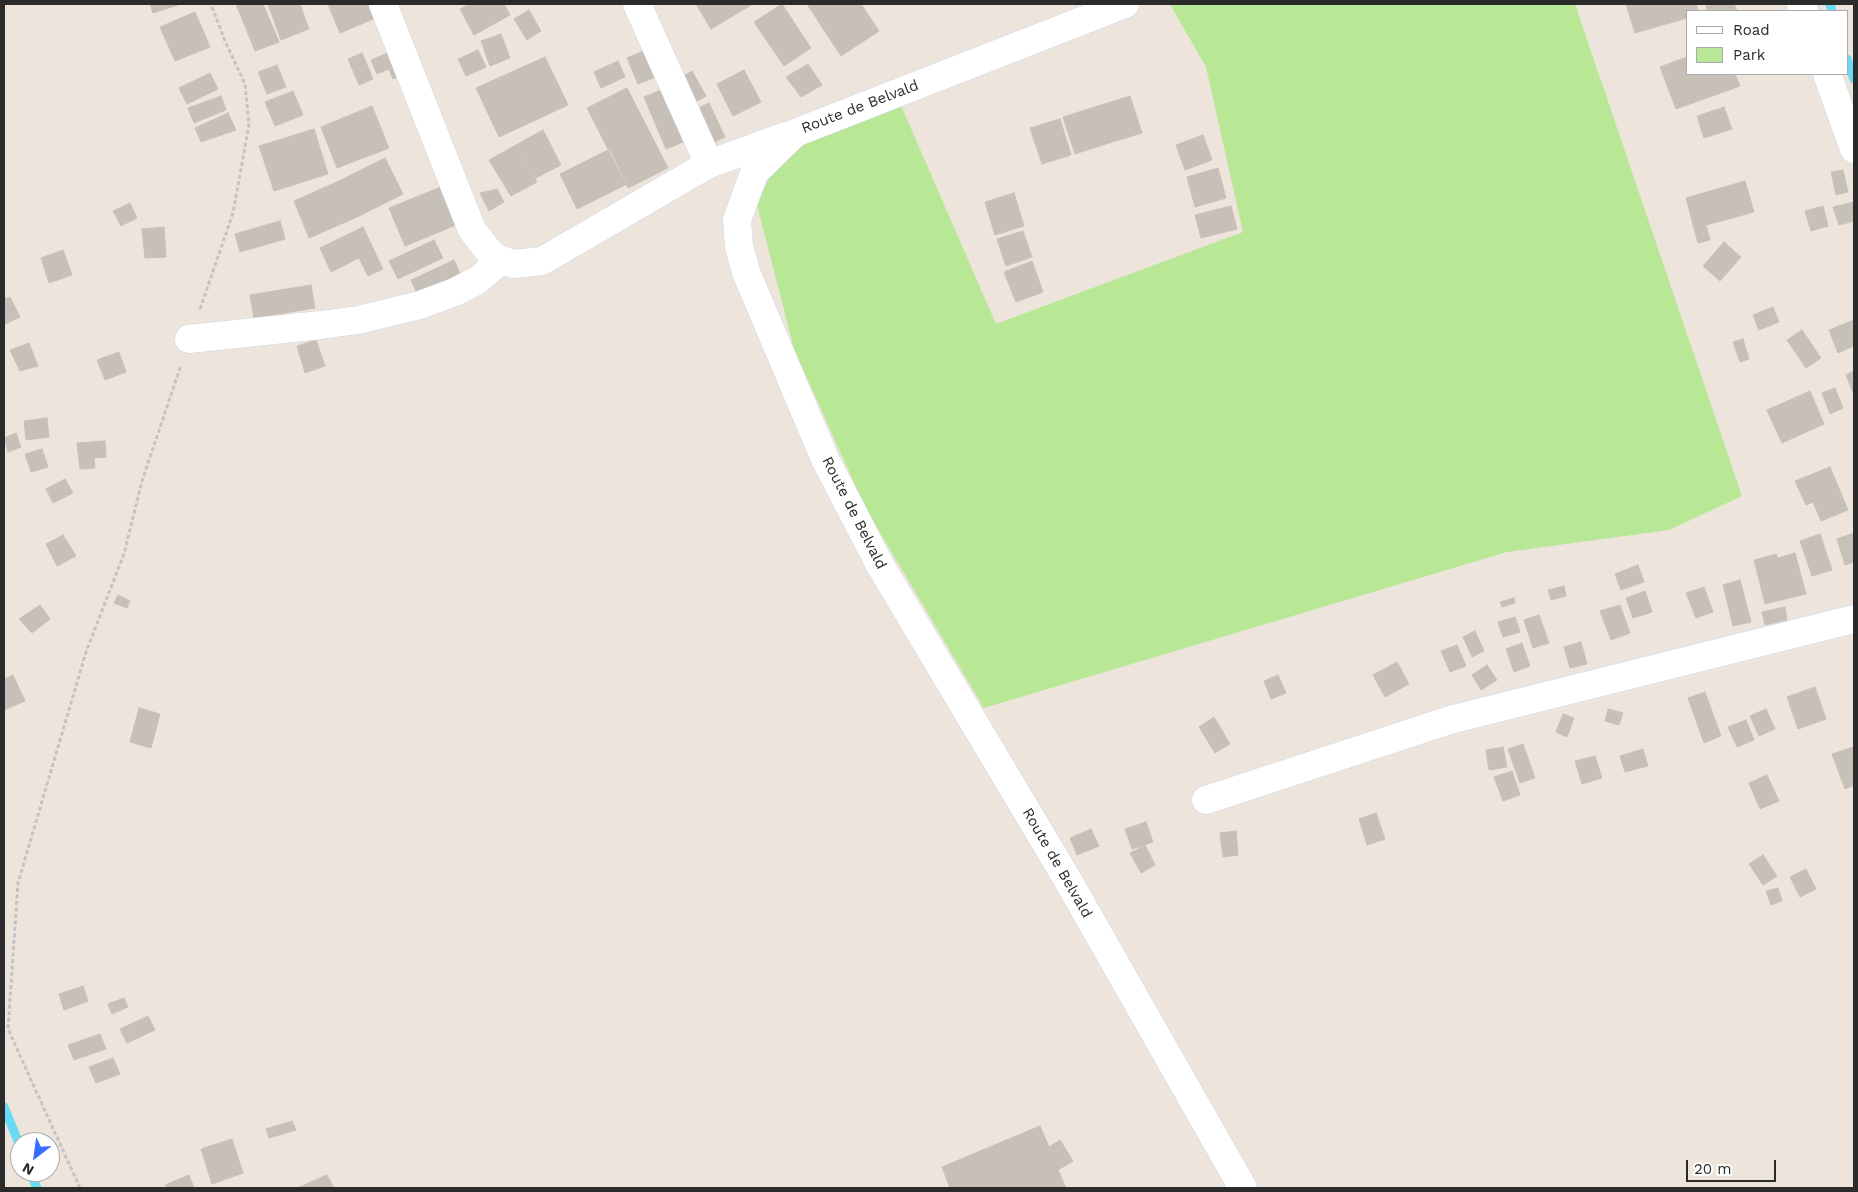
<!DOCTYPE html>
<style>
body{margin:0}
#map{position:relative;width:1858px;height:1192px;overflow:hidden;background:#ede4dc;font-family:"Work Sans",sans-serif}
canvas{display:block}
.frame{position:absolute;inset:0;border:5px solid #2b2b2b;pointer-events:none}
.legend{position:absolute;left:1686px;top:10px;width:162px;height:65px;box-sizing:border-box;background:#fff;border:1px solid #aaa;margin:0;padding:6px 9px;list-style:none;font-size:15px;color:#2b2b2b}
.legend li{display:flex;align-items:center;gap:10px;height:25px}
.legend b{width:25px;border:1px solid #aaa}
.north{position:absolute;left:10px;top:1132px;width:50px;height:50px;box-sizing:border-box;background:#fff;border:1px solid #aaa;border-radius:50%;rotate:210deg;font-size:14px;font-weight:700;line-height:20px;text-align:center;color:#2b2b2b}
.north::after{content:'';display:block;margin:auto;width:18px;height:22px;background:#376dff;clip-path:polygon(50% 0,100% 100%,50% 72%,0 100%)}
.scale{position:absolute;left:1686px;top:1160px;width:90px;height:22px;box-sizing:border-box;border:2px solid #2b2b2b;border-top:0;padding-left:6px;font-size:15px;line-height:18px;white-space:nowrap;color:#2b2b2b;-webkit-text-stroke:4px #fff;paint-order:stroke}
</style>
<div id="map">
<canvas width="1858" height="1192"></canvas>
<div class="frame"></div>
<ul class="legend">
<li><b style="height:6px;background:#fff"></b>Road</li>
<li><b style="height:14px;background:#b8e796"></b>Park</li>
</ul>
<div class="north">N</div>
<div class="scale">20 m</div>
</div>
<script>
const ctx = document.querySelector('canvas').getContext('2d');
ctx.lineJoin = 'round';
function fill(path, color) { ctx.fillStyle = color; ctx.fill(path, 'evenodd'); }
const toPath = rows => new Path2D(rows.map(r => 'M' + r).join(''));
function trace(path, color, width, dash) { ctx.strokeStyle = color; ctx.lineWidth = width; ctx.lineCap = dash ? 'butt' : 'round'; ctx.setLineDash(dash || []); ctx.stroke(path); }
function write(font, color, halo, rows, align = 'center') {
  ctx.font = font + ' "Work Sans",sans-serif'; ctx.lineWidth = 4; ctx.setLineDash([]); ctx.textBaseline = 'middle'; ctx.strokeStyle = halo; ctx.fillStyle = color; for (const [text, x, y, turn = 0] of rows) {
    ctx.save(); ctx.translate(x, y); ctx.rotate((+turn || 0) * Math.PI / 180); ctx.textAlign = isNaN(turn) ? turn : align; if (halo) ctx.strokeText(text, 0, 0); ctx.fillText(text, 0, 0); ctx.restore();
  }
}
const green = toPath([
 [1170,4,1575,4,1742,496,1669,530,1507,552,984,708,866,509,794,349,757,205,788,134,896,94,996,324,1243,232,1206,67]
]);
const stream = toPath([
 [1830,4,1832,11],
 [1847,59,1854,79],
 [4,1107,20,1146],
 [30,1172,37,1188]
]);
const building = toPath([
 [150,4,178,4,178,5,153,13,150,4],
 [236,4,263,4,279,42,255,51,236,4],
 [268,4,300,4,309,29,281,40,268,4],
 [328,4,372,4,378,17,340,33,328,4],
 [470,4,504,4,510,15,474,35,460,9,470,4],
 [696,4,753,4,711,29,696,4],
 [782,4,811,48,784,66,754,22,782,4],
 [807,4,861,4,879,31,841,56,807,4],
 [1626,4,1696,4,1698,11,1687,11,1687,18,1635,33,1626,4],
 [1715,4,1734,4,1737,11,1707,11,1706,6,1715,4],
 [529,10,541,31,527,40,514,19,529,10],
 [195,12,210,47,175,61,160,27,195,12],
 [501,34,510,58,490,66,481,41,501,34],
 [653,47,664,74,638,84,627,58,653,47],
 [397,49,406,73,393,79,389,69,377,74,371,60,397,49],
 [478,50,486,67,466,76,458,59,478,50],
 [362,53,373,79,359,85,348,59,362,53],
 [545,57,568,105,499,137,476,88,545,57],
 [1687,57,1687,74,1735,74,1740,86,1676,109,1660,67,1687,57],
 [618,61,625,77,601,88,594,72,618,61],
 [808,64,822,85,801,97,786,77,808,64],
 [277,65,286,87,267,94,258,72,277,65],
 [744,70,761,102,733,116,717,84,744,70],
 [692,71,706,96,688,106,675,81,692,71],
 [210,73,218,89,187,104,179,88,210,73],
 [671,86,693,138,666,149,644,97,671,86],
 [627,88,668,168,628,188,587,108,627,88],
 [293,91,303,115,275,126,265,102,293,91],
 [221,96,226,110,194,123,188,108,221,96],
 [1130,96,1142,133,1109,143,1098,106,1130,96],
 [709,103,725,137,709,145,693,111,709,103],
 [372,106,389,148,337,168,321,127,372,106],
 [1098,106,1109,143,1075,154,1063,117,1098,106],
 [1724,107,1732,129,1704,138,1697,116,1724,107],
 [228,113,236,130,201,142,195,128,228,113],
 [1060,119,1071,155,1042,164,1030,128,1060,119],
 [314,129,328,174,274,191,259,146,314,129],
 [543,130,561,165,534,179,516,145,543,130],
 [1203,135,1212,160,1185,170,1176,145,1203,135],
 [516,145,537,182,511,196,489,160,516,145],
 [610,149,627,184,577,209,560,174,610,149],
 [385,158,403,194,357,217,339,181,385,158],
 [1218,168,1226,198,1195,207,1187,177,1218,168],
 [1843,170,1848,192,1836,195,1831,172,1843,170],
 [339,181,357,217,309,238,294,201,339,181],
 [1745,181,1754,212,1706,225,1710,240,1698,243,1686,198,1745,181],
 [446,185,461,223,405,246,389,208,446,185],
 [497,189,504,202,489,211,480,193,497,189],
 [1014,193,1024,226,995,235,985,202,1014,193],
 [1854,202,1854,221,1839,225,1833,207,1854,202],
 [130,203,137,218,121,226,113,211,130,203],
 [1231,206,1237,229,1201,238,1195,215,1231,206],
 [1823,206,1828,226,1811,231,1805,211,1823,206],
 [280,221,285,239,240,252,235,234,280,221],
 [164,227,166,257,145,258,142,229,164,227],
 [363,227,383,269,368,276,359,258,331,272,320,248,363,227],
 [1023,231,1032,257,1006,266,997,239,1023,231],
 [434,240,443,258,398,279,389,261,434,240],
 [1724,242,1741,257,1720,281,1703,266,1724,242],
 [63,250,72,275,49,283,41,258,63,250],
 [454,260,463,280,420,300,411,280,454,260],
 [1032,261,1043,292,1016,302,1004,272,1032,261],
 [311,285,315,308,254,318,250,295,311,285],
 [10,297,20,317,5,324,4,299,10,297],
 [1773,307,1779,322,1759,330,1753,315,1773,307],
 [1854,320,1854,346,1838,353,1829,330,1854,320],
 [1802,330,1821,358,1806,368,1787,340,1802,330],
 [1743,339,1749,359,1740,362,1733,342,1743,339],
 [316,340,325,366,305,373,297,346,316,340],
 [29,343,38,366,20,371,10,350,29,343],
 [119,352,126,372,105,380,97,360,119,352],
 [1854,371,1854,395,1846,375,1854,371],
 [1835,388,1843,408,1830,414,1822,393,1835,388],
 [1810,391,1824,424,1782,443,1767,410,1810,391],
 [47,418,49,437,26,440,24,421,47,418],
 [16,433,21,447,8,452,4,438,16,433],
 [105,441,106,457,94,458,95,468,80,469,77,443,105,441],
 [42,449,48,467,31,472,25,454,42,449],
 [1830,467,1848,510,1821,521,1813,502,1806,505,1795,481,1830,467],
 [65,479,73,493,53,503,46,489,65,479],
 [1854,533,1854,562,1845,565,1837,539,1854,533],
 [1820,534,1832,570,1812,576,1800,541,1820,534],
 [63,535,76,556,57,566,46,544,63,535],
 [1795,553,1806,594,1765,604,1754,560,1776,554,1778,558,1795,553],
 [1638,565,1644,582,1621,590,1615,574,1638,565],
 [1740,580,1751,622,1733,626,1723,585,1740,580],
 [1564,586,1566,596,1551,600,1548,590,1564,586],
 [1704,587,1713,612,1696,618,1686,593,1704,587],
 [1645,591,1652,612,1633,618,1626,598,1645,591],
 [118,595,130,601,127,608,114,603,118,595],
 [1514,598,1515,603,1502,607,1500,602,1514,598],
 [40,605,50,619,32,633,19,619,40,605],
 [1620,605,1630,633,1611,640,1600,611,1620,605],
 [1785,607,1787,620,1765,625,1762,612,1785,607],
 [1539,615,1549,643,1533,648,1524,620,1539,615],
 [1515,617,1520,632,1503,637,1498,622,1515,617],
 [1475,631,1484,651,1472,657,1463,637,1475,631],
 [1581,642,1587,664,1570,668,1564,647,1581,642],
 [1522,643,1530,666,1514,672,1506,649,1522,643],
 [1457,645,1466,666,1450,672,1441,651,1457,645],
 [1397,662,1409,684,1385,697,1373,675,1397,662],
 [1487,665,1497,680,1481,690,1472,675,1487,665],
 [13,675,25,701,4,710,4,679,13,675],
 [1278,675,1286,693,1271,699,1264,681,1278,675],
 [1815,687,1826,719,1798,729,1787,697,1815,687],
 [1705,692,1721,736,1704,743,1688,698,1705,692],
 [139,708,160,714,151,748,130,742,139,708],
 [1608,709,1623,713,1619,725,1605,721,1608,709],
 [1766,709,1775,729,1759,736,1750,716,1766,709],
 [1563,714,1574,718,1567,737,1556,732,1563,714],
 [1214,717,1230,744,1215,753,1199,727,1214,717],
 [1746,720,1754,740,1737,747,1728,727,1746,720],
 [1523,744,1535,778,1520,783,1508,749,1523,744],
 [1503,747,1507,767,1489,770,1486,750,1503,747],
 [1853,747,1854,785,1845,789,1832,754,1853,747],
 [1643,749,1648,766,1625,772,1620,756,1643,749],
 [1595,756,1602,778,1582,784,1575,761,1595,756],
 [1512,771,1520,795,1503,801,1494,777,1512,771],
 [1767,775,1779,801,1760,809,1749,783,1767,775],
 [1376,813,1385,839,1367,845,1359,819,1376,813],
 [1146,822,1153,842,1132,849,1125,829,1146,822],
 [1091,829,1099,846,1077,855,1070,838,1091,829],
 [1236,831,1238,855,1223,857,1220,833,1236,831],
 [1145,845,1155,865,1141,873,1130,853,1145,845],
 [1763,855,1777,876,1763,885,1749,864,1763,855],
 [1806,869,1816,889,1800,897,1790,877,1806,869],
 [1778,888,1782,901,1771,905,1766,891,1778,888],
 [83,986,88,1001,64,1010,59,994,83,986],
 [124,998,128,1007,112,1014,108,1004,124,998],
 [148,1016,155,1030,127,1043,120,1029,148,1016],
 [100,1034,106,1049,74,1060,68,1045,100,1034],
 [113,1058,120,1074,96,1083,89,1067,113,1058],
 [292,1121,296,1130,269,1138,266,1129,292,1121],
 [1040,1126,1049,1147,1060,1140,1073,1161,1058,1170,1066,1188,950,1188,942,1167,1040,1126],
 [232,1139,243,1173,212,1184,201,1149,232,1139],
 [189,1175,194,1188,167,1188,165,1185,189,1175],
 [327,1175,334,1188,297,1188,327,1175]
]);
const path = toPath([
 [200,309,233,213,249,125,245,84,225,41,211,4],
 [80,1188,8,1029,18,883,86,652,124,554,142,481,181,365]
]);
const minor = toPath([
 [383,4,472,230,491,254,501,260,514,264,542,261,709,164,786,136],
 [637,4,709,164],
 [1125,4,795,133,754,173,737,220,739,246,746,272,825,459,880,565,1066,877,1243,1188],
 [1801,4,1804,11],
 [1827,74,1854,149],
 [189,339,321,325,358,320,420,305,455,292,478,280,501,260],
 [1206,800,1450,720,1854,619]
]);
const streetNames = [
 ["Route de Belvald",860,107,-21],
 ["Route de Belvald",854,513,63],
 ["Route de Belvald",1057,863,60]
];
fill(green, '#b8e796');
trace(stream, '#69dbf5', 9);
fill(building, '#c6c0b8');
trace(building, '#c9c0b5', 1);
trace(minor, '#d1d6e4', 29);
trace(path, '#c4c4c4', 3, [4, 2.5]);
trace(minor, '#fff', 28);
write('15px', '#2b2b2b', '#fff', streetNames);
</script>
